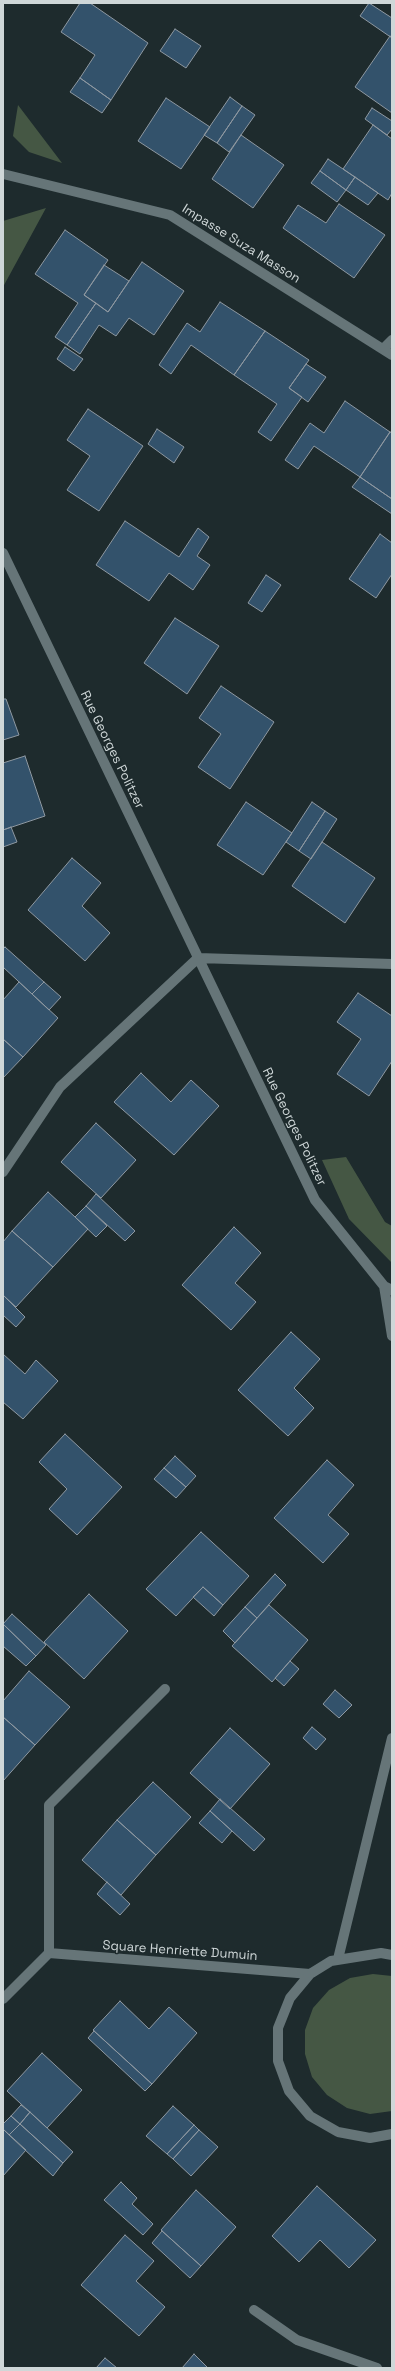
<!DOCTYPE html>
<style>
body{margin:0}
#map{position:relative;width:395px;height:2371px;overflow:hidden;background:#1e2b2d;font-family:"Space Grotesk",sans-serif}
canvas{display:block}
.frame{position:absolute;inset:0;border:4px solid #cfd7d8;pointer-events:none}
</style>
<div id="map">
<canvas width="395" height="2371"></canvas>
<div class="frame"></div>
</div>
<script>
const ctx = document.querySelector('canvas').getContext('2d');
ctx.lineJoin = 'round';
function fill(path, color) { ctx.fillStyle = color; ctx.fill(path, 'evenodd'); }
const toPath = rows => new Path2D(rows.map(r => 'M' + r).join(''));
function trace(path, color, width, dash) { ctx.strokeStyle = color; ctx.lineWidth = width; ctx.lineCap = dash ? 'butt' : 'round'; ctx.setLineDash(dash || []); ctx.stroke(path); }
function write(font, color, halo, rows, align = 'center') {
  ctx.font = font + ' "Space Grotesk",sans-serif'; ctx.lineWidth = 3; ctx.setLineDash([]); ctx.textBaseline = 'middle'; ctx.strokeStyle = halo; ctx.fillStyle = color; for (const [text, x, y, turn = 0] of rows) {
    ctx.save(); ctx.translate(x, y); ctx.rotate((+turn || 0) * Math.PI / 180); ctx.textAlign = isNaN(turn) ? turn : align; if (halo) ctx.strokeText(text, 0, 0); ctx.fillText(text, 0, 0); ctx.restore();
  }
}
const green = toPath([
 [18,105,62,163,29,152,13,136],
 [46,208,3,287,3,221],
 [346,1157,385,1222,392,1226,392,1263,349,1219,322,1160],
 [373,1974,392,1976,392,2111,370,2114,347,2108,327,2095,312,2077,305,2054,305,2030,313,2008,329,1990,350,1978]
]);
const building = toPath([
 [80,3,90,3,148,43,111,100,80,78,95,55,61,32,80,3],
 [369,3,392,18,392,38,360,16,369,3],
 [175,29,201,46,186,68,160,51,175,29],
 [390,36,392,38,392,113,355,87,390,36],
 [80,78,111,100,102,113,70,92,80,78],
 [230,97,242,106,217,143,204,135,230,97],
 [166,98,210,127,181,169,138,141,166,98],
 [242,106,255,115,229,152,217,143,242,106],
 [372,108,392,121,392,129,387,135,365,119,372,108],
 [373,125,392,139,392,193,388,200,343,169,373,125],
 [241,135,284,165,253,208,212,179,241,135],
 [328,159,355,177,346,190,320,171,328,159],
 [320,171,346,190,337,202,311,183,320,171],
 [355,177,378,193,368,205,346,190,355,177],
 [339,204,385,235,354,278,283,228,298,205,326,223,339,204],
 [65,230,108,260,84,295,96,303,67,345,55,337,78,303,35,274,65,230],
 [142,262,184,291,154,335,129,318,116,336,99,325,80,354,67,345,96,303,108,312,142,262],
 [104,265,129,281,108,312,84,295,104,265],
 [220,302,265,331,234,375,191,345,171,374,159,365,187,323,200,332,220,302],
 [265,331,309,360,289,388,302,397,271,441,258,432,277,404,234,375,265,331],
 [65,347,83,359,74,371,57,359,65,347],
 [306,364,326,377,308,402,289,388,306,364],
 [345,401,390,432,360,477,314,446,298,469,285,460,310,423,324,433,345,401],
 [88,409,143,446,99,511,67,490,90,456,67,440,88,409],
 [157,429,184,447,174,463,148,444,157,429],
 [390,432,392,433,392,499,360,477,390,432],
 [360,477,392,499,392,514,352,487,360,477],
 [125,521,179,557,198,528,209,537,197,556,210,565,193,590,169,573,149,601,96,565,125,521],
 [380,534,392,543,392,574,376,598,349,579,380,534],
 [266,575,281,585,262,612,248,603,266,575],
 [175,618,219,646,187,694,144,663,175,618],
 [221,686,274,722,230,789,198,767,221,734,199,718,221,686],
 [3,699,6,699,19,735,3,740,3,699],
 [25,756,45,816,3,830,3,763,25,756],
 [246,802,292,833,263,875,217,845,246,802],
 [312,802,325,811,299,851,286,842,312,802],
 [325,811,337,819,311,859,299,851,325,811],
 [11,827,17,842,3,847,3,830,11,827],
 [322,842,375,878,345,923,292,886,322,842],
 [72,858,101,883,82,906,110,933,85,961,28,910,72,858],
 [5,947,44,982,32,994,3,967,3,949,5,947],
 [19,982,58,1018,23,1057,3,1039,3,1000,19,982],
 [44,982,61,997,49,1010,32,994,44,982],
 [358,993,392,1016,392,1061,369,1096,337,1074,361,1039,337,1022,358,993],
 [3,1039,23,1057,3,1078,3,1039],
 [141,1073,171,1102,191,1080,219,1106,174,1155,114,1102,141,1073],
 [96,1123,136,1160,101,1198,61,1162,96,1123],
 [48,1192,88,1229,53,1267,12,1231,48,1192],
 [96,1194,135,1231,125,1241,86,1206,96,1194],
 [86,1206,107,1226,96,1237,75,1217,86,1206],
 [234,1227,261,1253,235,1283,256,1302,231,1330,182,1285,234,1227],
 [12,1231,53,1267,16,1307,3,1295,3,1242,12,1231],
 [3,1295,25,1317,16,1327,3,1315,3,1295],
 [291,1332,320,1359,294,1388,314,1408,288,1436,238,1390,291,1332],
 [3,1354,25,1374,36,1360,58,1381,23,1419,3,1402,3,1354],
 [65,1434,122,1487,77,1535,49,1509,67,1489,39,1462,65,1434],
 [175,1456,196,1476,186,1487,164,1468,175,1456],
 [327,1460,354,1485,328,1515,349,1534,323,1563,274,1518,327,1460],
 [164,1468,186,1487,176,1498,154,1479,164,1468],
 [201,1532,249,1576,223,1605,203,1587,176,1616,146,1589,201,1532],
 [275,1574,286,1585,257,1618,245,1607,275,1574],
 [203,1587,223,1605,214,1616,193,1597,203,1587],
 [89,1594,128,1631,84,1679,44,1642,89,1594],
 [269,1605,308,1640,272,1682,232,1646,269,1605],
 [245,1607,257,1618,235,1643,223,1631,245,1607],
 [12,1614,46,1645,36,1656,3,1624,12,1614],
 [3,1624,36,1656,26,1666,3,1646,3,1624],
 [290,1661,299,1669,284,1686,275,1678,290,1661],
 [29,1671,70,1707,35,1745,3,1717,3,1701,29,1671],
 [335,1690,352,1705,339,1718,323,1704,335,1690],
 [3,1717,35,1745,3,1781,3,1717],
 [312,1727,326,1739,316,1750,303,1738,312,1727],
 [230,1728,270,1764,230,1809,190,1773,230,1728],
 [153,1782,191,1817,156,1855,117,1820,153,1782],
 [220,1799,265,1839,254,1851,210,1811,220,1799],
 [210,1811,232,1831,222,1843,199,1823,210,1811],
 [117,1820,156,1855,121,1895,82,1860,117,1820],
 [107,1882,130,1904,120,1915,97,1894,107,1882],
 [120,2001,149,2029,169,2007,197,2033,152,2084,93,2030,120,2001],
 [94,2031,152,2084,145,2091,88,2038,94,2031],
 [42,2053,82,2090,47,2128,7,2091,42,2053],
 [21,2105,30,2112,20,2124,11,2116,21,2105],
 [173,2106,194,2125,167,2154,146,2136,173,2106],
 [30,2112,73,2152,63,2163,20,2124,30,2112],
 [11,2116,20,2124,9,2135,3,2129,3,2124,11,2116],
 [20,2124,63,2163,53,2176,9,2135,20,2124],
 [194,2125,199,2130,173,2159,167,2154,194,2125],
 [3,2129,26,2150,3,2176,3,2129],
 [199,2130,218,2147,191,2176,173,2159,199,2130],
 [121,2182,137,2198,132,2204,153,2224,143,2235,104,2200,121,2182],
 [317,2186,376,2240,349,2268,320,2240,299,2262,272,2236,317,2186],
 [196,2190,236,2227,201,2266,161,2230,196,2190],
 [162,2231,201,2266,190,2278,152,2243,162,2231],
 [125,2235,154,2261,136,2281,165,2307,139,2336,81,2285,125,2235],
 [194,2354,208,2368,182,2368,194,2354],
 [105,2358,117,2368,96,2368,105,2358]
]);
const minor = toPath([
 [3,174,170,215,392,355],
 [384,348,392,340],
 [3,553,315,1200,384,1286,392,1290],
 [3,1172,60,1087,198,958,392,964],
 [384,1286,392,1336],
 [49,1953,49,1805,165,1689],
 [392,1955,381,1953,331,1961,310,1974,290,1998,278,2028,278,2061,289,2091,310,2116,338,2132,370,2138,392,2134],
 [338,1959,392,1738],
 [3,1999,49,1953,310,1974],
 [254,2310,297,2340,377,2368]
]);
const streetNames = [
 ["Impasse Suza Masson",241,244,32],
 ["Rue Georges Politzer",112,750,64],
 ["Rue Georges Politzer",294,1127,64],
 ["Square Henriette Dumuin",180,1951,4]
];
fill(green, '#455744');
fill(building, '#33526b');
trace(building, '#8e98a1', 1);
trace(minor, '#667578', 10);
write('13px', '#cfd7d8', '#1e2b2d', streetNames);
</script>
